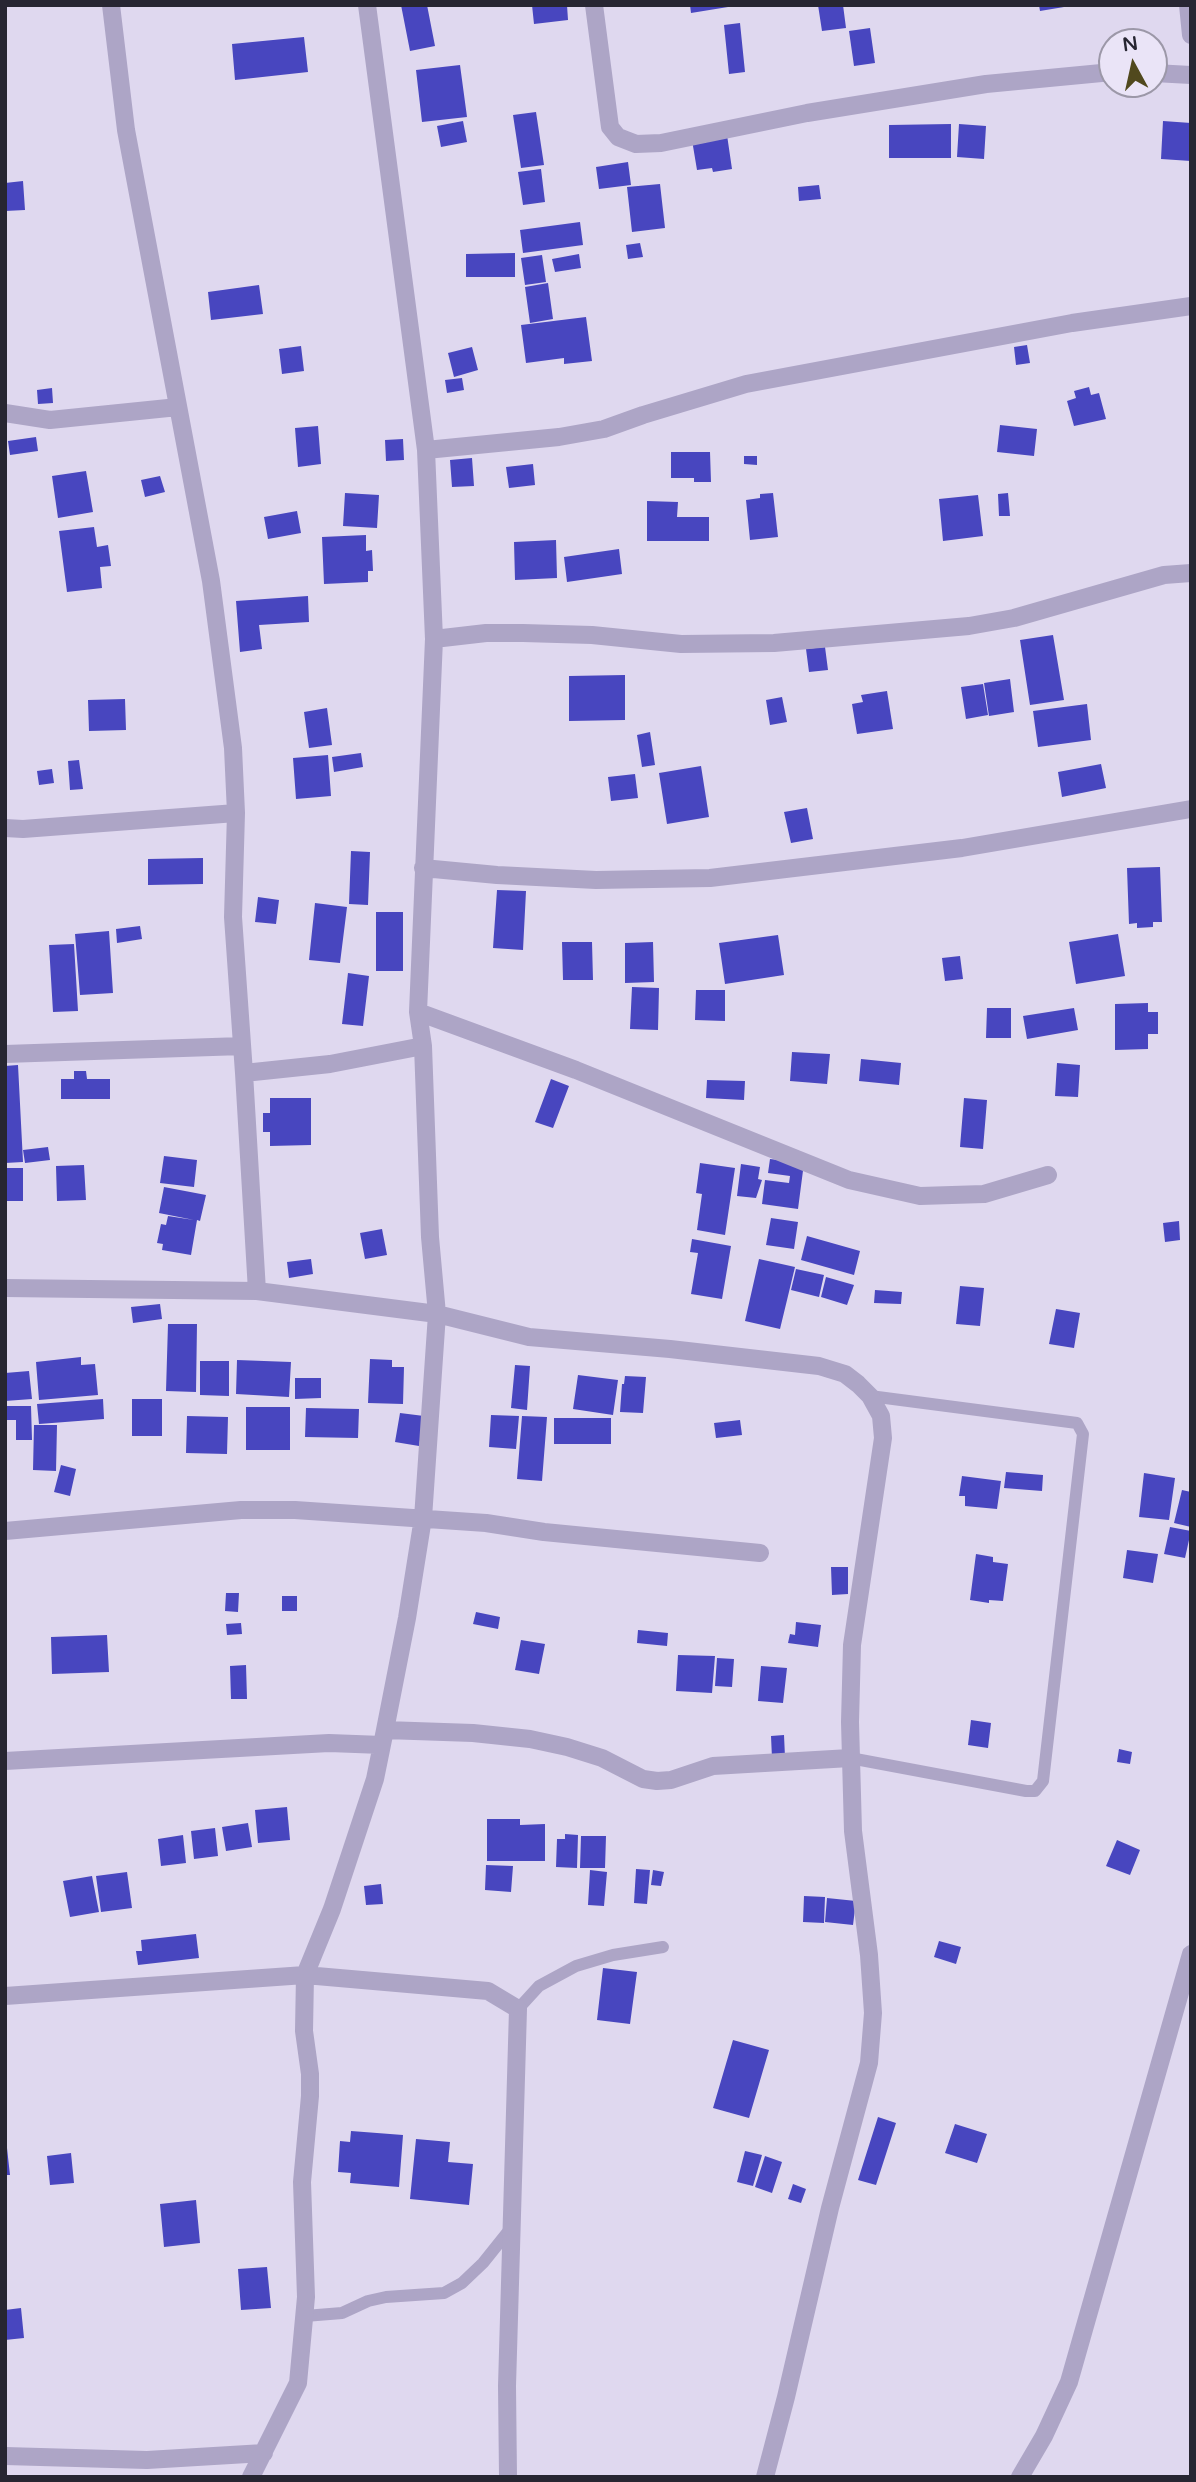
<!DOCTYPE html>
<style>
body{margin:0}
#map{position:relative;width:1196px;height:2482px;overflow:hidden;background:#dfd8ef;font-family:"Varela Round",sans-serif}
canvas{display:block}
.frame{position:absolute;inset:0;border:7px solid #272632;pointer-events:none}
.north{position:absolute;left:1098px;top:28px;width:70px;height:70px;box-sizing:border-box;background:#eae4f7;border:2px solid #9c98a8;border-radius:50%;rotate:352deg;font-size:19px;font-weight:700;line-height:28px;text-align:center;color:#272632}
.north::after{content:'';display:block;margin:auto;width:24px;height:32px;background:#51491e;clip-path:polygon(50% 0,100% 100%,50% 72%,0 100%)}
</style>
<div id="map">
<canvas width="1196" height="2482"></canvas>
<div class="frame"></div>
<div class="north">N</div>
</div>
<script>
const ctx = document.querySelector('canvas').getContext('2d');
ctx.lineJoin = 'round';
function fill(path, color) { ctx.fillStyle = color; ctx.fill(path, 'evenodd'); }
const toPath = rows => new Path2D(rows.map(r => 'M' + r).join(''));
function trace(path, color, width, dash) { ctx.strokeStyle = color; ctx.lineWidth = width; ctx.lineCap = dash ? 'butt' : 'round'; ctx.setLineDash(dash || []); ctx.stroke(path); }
const building = toPath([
 [401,5,427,5,435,46,410,51],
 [532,5,567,5,568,20,534,24],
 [690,5,728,5,728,7,691,13],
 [818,5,843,5,846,28,822,31],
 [1039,5,1064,5,1064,7,1040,11],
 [740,23,745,72,729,74,724,25],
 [870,28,875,63,854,66,849,31],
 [304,37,308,72,235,80,232,44],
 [460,65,467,117,422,122,416,70],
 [536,112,544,165,521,168,513,115],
 [463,121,467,142,441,147,437,126],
 [1163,121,1191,123,1191,161,1161,159],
 [951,124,951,158,889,158,889,125],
 [959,124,986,126,984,159,957,157],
 [727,135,732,169,713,172,712,168,697,170,692,140],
 [628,162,631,185,599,189,596,167],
 [541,169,545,202,523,205,518,172],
 [23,181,25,210,5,211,5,183],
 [660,184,665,228,632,232,627,187],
 [819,185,821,199,799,201,798,187],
 [580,222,583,245,523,253,520,230],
 [640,243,643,257,628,259,626,245],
 [515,253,515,277,466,277,466,254],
 [579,254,581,268,555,272,552,259],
 [542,255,546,282,525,285,521,258],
 [548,283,553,319,530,323,525,287],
 [259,285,263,314,211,320,208,292],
 [586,317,592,361,564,364,564,358,526,363,521,325],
 [1027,345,1030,363,1016,365,1014,347],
 [301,346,304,371,282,374,279,349],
 [472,347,478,370,454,377,448,353],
 [462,378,464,390,447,393,445,380],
 [1089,387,1091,395,1099,393,1106,419,1074,426,1067,401,1076,398,1074,391],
 [52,388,53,403,38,404,37,390],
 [1000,425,1037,429,1034,456,997,452],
 [318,426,321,464,298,467,295,428],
 [36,437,38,451,10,455,8,441],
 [403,439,404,460,386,461,385,440],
 [671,452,710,452,711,482,694,482,694,478,671,478],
 [744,456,757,456,757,465,744,464],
 [472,458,474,486,452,487,450,460],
 [533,464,535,485,509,488,506,467],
 [86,471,93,512,58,518,52,476],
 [160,476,165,492,145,497,141,480],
 [345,493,379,495,377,528,343,526],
 [773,493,778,537,750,540,746,500,760,498,760,494],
 [1008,493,1010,516,999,516,998,494],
 [978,495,983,536,943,541,939,499],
 [647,501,678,502,677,517,709,517,709,541,647,541],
 [297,511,301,533,268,539,264,517],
 [94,527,97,547,108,545,111,566,100,567,102,588,67,592,59,531],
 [366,535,366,551,372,550,373,571,368,571,368,582,324,584,322,537],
 [556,540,557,578,515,580,514,542],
 [619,549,622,574,567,582,564,557],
 [308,596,309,622,259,625,262,649,240,652,236,601],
 [1053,635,1064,700,1030,705,1020,640],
 [825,647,828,670,809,672,806,649],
 [625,675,625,720,569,721,569,676],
 [1010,679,1014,712,989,716,984,683],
 [983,684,988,715,966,719,961,687],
 [887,691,893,729,857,734,852,704,863,702,861,695],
 [782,697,787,722,770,725,766,700],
 [125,699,126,730,89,731,88,700],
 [1087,704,1091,740,1038,747,1033,711],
 [327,708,332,745,309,748,304,712],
 [650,732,655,765,642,767,637,735],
 [361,753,363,767,334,772,332,757],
 [328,755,331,796,296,799,293,758],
 [79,760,83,789,70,790,68,761],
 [1101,764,1106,788,1062,797,1058,772],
 [701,766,709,817,667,824,659,773],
 [52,769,54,783,39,785,37,771],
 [635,774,638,798,611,801,608,777],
 [807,808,813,839,791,843,784,812],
 [351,851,370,852,368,905,349,904],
 [203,858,203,884,148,885,148,859],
 [1160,867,1162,922,1153,922,1153,927,1137,928,1137,923,1129,924,1127,868],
 [497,890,526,891,523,950,493,948],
 [258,897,279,900,276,924,255,922],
 [315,903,347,907,340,963,309,960],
 [376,912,403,912,403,971,376,971],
 [140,926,142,939,117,943,116,929],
 [109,931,113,993,80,995,75,934],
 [1118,934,1125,976,1076,984,1069,942],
 [778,935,784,975,725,984,719,943],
 [562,942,592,942,593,980,563,980],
 [653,942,654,982,625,983,625,943],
 [74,944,78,1011,53,1012,49,945],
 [960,956,963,979,945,981,942,958],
 [348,973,369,976,363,1026,342,1024],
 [632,987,659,988,658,1030,630,1029],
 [696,990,725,990,725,1021,695,1020],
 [1148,1003,1148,1012,1158,1012,1158,1034,1148,1034,1148,1049,1115,1050,1115,1004],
 [987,1008,1011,1008,1011,1038,986,1038],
 [1074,1008,1078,1030,1027,1039,1023,1016],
 [792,1052,830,1054,827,1084,790,1081],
 [861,1059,901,1063,899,1085,859,1081],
 [1057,1063,1080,1065,1078,1097,1055,1096],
 [18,1065,23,1162,5,1163,5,1066],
 [74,1071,86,1071,87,1079,110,1079,110,1099,61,1099,61,1079,74,1079],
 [551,1079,569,1086,553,1128,535,1122],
 [707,1080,745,1081,744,1100,706,1098],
 [270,1098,311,1098,311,1145,270,1146,270,1132,263,1132,263,1113,270,1113],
 [964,1098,987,1100,983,1149,960,1147],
 [48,1147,50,1160,25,1163,23,1150],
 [164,1156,197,1160,194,1187,160,1183],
 [770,1159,804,1163,798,1209,762,1204,765,1180,789,1183,790,1176,768,1173],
 [700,1163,735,1168,725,1235,697,1230,702,1194,696,1193],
 [741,1164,760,1167,758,1179,762,1180,756,1198,737,1196],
 [84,1165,86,1200,57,1201,56,1166],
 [5,1168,23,1168,23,1201,6,1201],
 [164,1187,206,1195,200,1221,197,1220,191,1255,162,1250,163,1244,157,1243,161,1224,166,1225,168,1216,194,1220,159,1213],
 [771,1218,798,1222,794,1249,766,1245],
 [1179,1221,1180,1240,1165,1242,1163,1223],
 [382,1229,387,1255,365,1259,360,1233],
 [807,1236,860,1251,854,1275,801,1260],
 [692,1239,731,1246,722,1299,691,1294,698,1253,690,1252],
 [311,1259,313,1274,289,1278,287,1262],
 [759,1259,795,1267,780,1329,745,1321],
 [796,1269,824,1275,819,1297,791,1290],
 [826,1277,854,1285,847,1305,821,1297],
 [960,1286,984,1288,980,1326,956,1324],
 [875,1290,902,1292,901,1304,874,1303],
 [160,1304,162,1319,133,1323,131,1307],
 [1056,1309,1080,1313,1074,1348,1049,1344],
 [168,1324,197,1324,196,1392,166,1391],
 [81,1357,81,1365,95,1364,98,1395,39,1400,36,1362],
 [370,1359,392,1360,392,1367,404,1367,403,1404,368,1403],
 [237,1360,291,1362,289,1397,236,1394],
 [200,1361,229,1361,229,1396,200,1395],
 [515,1365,530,1366,527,1410,511,1408],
 [29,1371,32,1399,5,1401,5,1373],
 [578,1375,618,1380,613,1415,573,1409],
 [625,1376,646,1377,643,1413,620,1412,622,1384,624,1384],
 [295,1378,321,1378,321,1398,295,1399],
 [103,1399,104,1419,39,1424,37,1404],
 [132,1399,162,1399,162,1436,132,1436],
 [5,1406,31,1406,32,1440,16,1440,16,1420,5,1420],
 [246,1407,290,1407,290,1450,246,1450],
 [306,1408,359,1409,358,1438,305,1437],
 [400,1413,424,1416,419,1446,395,1442],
 [491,1415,519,1416,516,1449,489,1447],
 [187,1416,228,1417,227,1454,186,1453],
 [522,1416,547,1417,542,1481,517,1479],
 [554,1418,611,1418,611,1444,554,1444],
 [740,1420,742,1435,716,1438,714,1423],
 [34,1425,57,1425,56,1471,33,1470],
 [61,1465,76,1469,70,1496,54,1492],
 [1006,1472,1043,1475,1042,1491,1004,1488],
 [1144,1473,1175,1478,1169,1520,1139,1517],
 [962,1476,1001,1481,997,1509,965,1506,965,1496,959,1496],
 [1182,1490,1191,1492,1191,1527,1174,1523],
 [1170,1527,1191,1531,1185,1558,1164,1554],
 [1127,1550,1158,1554,1153,1583,1123,1578],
 [976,1554,993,1557,993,1562,1008,1564,1003,1601,989,1600,989,1603,970,1600],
 [831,1567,848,1567,848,1594,832,1595],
 [226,1593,239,1593,238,1612,225,1611],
 [282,1596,297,1596,297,1611,282,1611],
 [476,1612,500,1617,498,1629,473,1624],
 [796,1622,821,1625,818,1647,788,1643,790,1634,795,1635],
 [241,1623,242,1634,227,1635,226,1624],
 [638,1630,668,1633,667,1646,637,1643],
 [107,1635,109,1672,52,1674,51,1637],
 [521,1640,545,1644,539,1674,515,1670],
 [678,1655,715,1656,712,1693,676,1691],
 [717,1658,734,1659,732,1687,715,1686],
 [246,1665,247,1699,231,1699,230,1666],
 [761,1666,787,1668,783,1703,758,1701],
 [971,1720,991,1723,988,1748,968,1745],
 [784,1735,785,1757,772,1758,771,1736],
 [1119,1749,1132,1752,1130,1764,1117,1762],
 [287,1807,290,1840,258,1843,255,1810],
 [487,1819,520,1819,520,1825,545,1824,545,1861,487,1861],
 [248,1823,252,1847,226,1851,222,1827],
 [215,1828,218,1856,194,1859,191,1831],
 [565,1834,578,1835,577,1868,556,1867,557,1839,565,1839],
 [183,1835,186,1863,161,1866,158,1839],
 [581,1836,606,1836,605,1868,580,1868],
 [1117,1840,1140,1850,1130,1875,1106,1866],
 [486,1865,513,1866,511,1892,485,1890],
 [636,1869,650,1870,647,1904,634,1903],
 [590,1870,607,1872,604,1906,588,1905],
 [653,1870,664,1872,661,1886,651,1885],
 [127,1872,132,1908,101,1912,96,1876],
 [92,1876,99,1912,70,1917,63,1881],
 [381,1884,383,1904,366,1905,364,1886],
 [804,1896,825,1897,824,1923,803,1922],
 [827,1898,856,1901,853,1925,825,1922],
 [196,1934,199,1958,138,1965,136,1951,142,1951,141,1940],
 [939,1941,961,1947,956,1964,934,1957],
 [603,1968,637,1972,630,2024,597,2020],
 [733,2040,769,2050,749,2118,713,2108],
 [878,2117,896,2123,876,2185,858,2180],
 [955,2124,987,2134,977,2163,945,2153],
 [351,2131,403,2135,399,2187,350,2183,351,2173,338,2172,340,2141,350,2142],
 [416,2139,450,2142,448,2162,473,2164,469,2205,410,2199],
 [5,2148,7,2148,10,2175,5,2175],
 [745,2151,762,2155,753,2186,737,2182],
 [71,2153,74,2183,50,2185,47,2156],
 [765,2156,782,2162,772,2193,755,2187],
 [793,2184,806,2189,801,2203,788,2199],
 [196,2200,200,2243,164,2247,160,2204],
 [267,2267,271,2308,241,2310,238,2269],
 [21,2308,24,2338,5,2340,5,2310]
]);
const lane = toPath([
 [850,1758,1026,1791,1035,1791,1043,1781,1083,1434,1077,1423,870,1396],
 [518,2009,539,1986,576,1966,613,1955,663,1947],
 [305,2316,342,2313,368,2301,386,2297,444,2293,462,2283,483,2263,511,2228]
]);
const street = toPath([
 [111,5,126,130,211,581,233,748,236,813,233,917,244,1073,330,1064,423,1046],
 [594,5,610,127,618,137,636,144,661,143,807,113,986,84,1112,72],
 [1188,5,1191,35],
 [1154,73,1191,75],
 [5,413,50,420,178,407],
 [426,450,559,437,604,429,643,415,746,384,1072,323,1191,306],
 [434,639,486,633,523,633,592,635,681,644,774,643,969,626,1014,618,1164,575,1191,573],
 [5,828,23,829,236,813],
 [423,868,497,875,596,880,710,878,962,848,1191,809],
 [418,1012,576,1070,849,1180,920,1196,984,1194,1048,1175],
 [5,1054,242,1046],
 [5,1288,257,1291,244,1073],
 [257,1291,437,1314,529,1337,670,1349,819,1366,845,1374,858,1384,870,1396,881,1416,883,1438,852,1645,850,1722,853,1831,869,1955,873,2013,869,2063,830,2208,786,2397,765,2477],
 [5,1531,241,1510,295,1510,486,1523,544,1532,760,1553],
 [385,1730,473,1733,530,1739,567,1747,602,1758,643,1779,657,1781,671,1780,713,1766,850,1758],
 [5,1761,329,1743,382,1745],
 [5,1996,305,1975,488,1991,518,2009,507,2386,508,2477],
 [5,2456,147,2460,264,2453],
 [251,2477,298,2383,306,2297,302,2182,310,2096,310,2074,304,2031,305,1975,332,1909,375,1779,385,1730,407,1618,423,1518,437,1314,430,1237,423,1046,418,1012,434,639,426,450,367,5],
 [1020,2477,1044,2436,1069,2382,1191,1954]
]);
fill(building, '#4846bf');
trace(lane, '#ada5c6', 12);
trace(street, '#ada5c6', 18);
</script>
